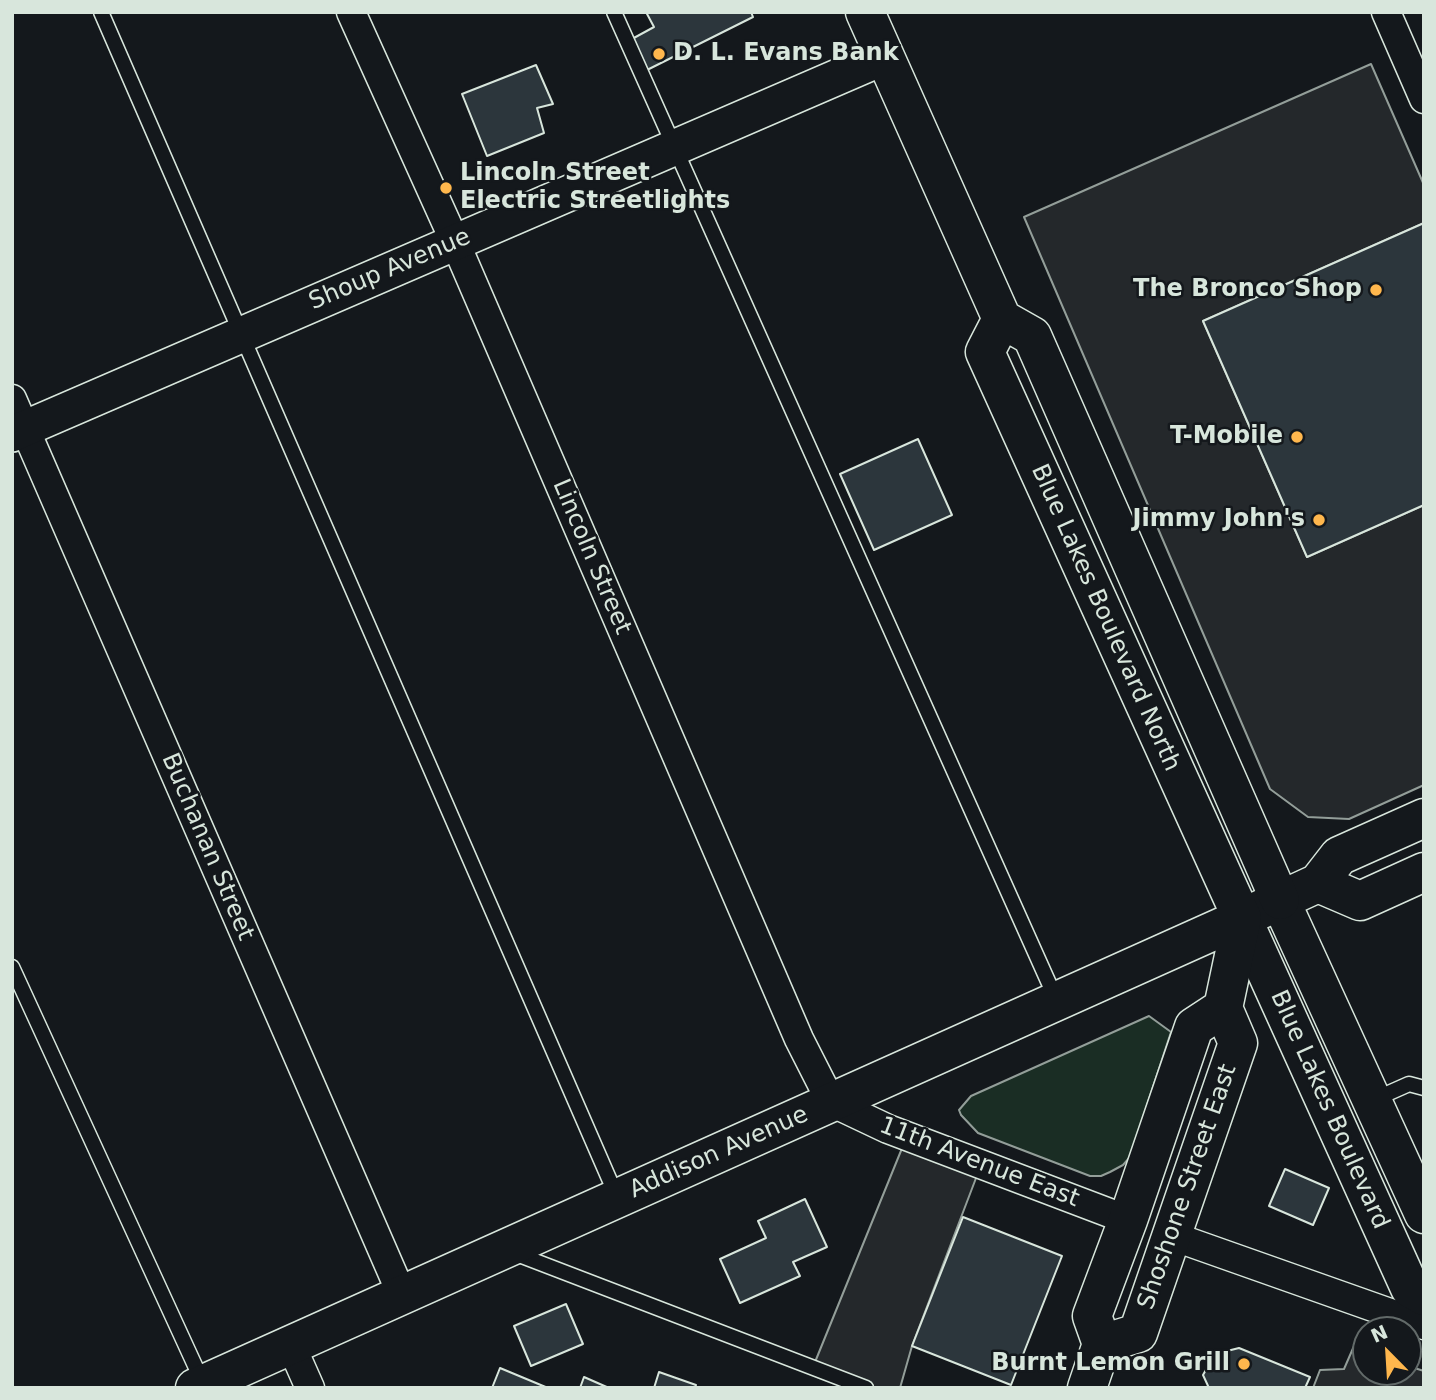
<!DOCTYPE html>
<style>
body{margin:0}
#map{position:relative;width:1436px;height:1400px;overflow:hidden;background:#14181c;font-family:"DejaVu Sans",sans-serif}
canvas{display:block}
.frame{position:absolute;inset:0;border:14px solid #d8e6dc;pointer-events:none}
.north{position:absolute;left:1352px;top:1316px;width:70px;height:70px;box-sizing:border-box;background:#14181c;border:2px solid #626a69;border-radius:50%;rotate:336deg;font-size:19px;font-weight:700;line-height:28px;text-align:center;color:#d8e6dc}
.north::after{content:'';display:block;margin:auto;width:24px;height:32px;background:#ffb74d;clip-path:polygon(50% 0,100% 100%,50% 72%,0 100%)}
</style>
<div id="map">
<canvas width="1436" height="1400"></canvas>
<div class="frame"></div>
<div class="north">N</div>
</div>
<script>
const ctx = document.querySelector('canvas').getContext('2d');
ctx.lineJoin = 'round';
function fill(path, color) { ctx.fillStyle = color; ctx.fill(path, 'evenodd'); }
const toPath = rows => new Path2D(rows.map(r => 'M' + r).join(''));
function trace(path, color, width, dash) { ctx.strokeStyle = color; ctx.lineWidth = width; ctx.lineCap = dash ? 'butt' : 'round'; ctx.setLineDash(dash || []); ctx.stroke(path); }
function write(font, color, halo, rows, align = 'center') {
  ctx.font = font + ' "DejaVu Sans",sans-serif'; ctx.lineWidth = 5; ctx.setLineDash([]); ctx.textBaseline = 'middle'; ctx.strokeStyle = halo; ctx.fillStyle = color; for (const [text, x, y, turn = 0] of rows) {
    ctx.save(); ctx.translate(x, y); ctx.rotate((+turn || 0) * Math.PI / 180); ctx.textAlign = isNaN(turn) ? turn : align; if (halo) ctx.strokeText(text, 0, 0); ctx.fillText(text, 0, 0); ctx.restore();
  }
}
const green = toPath([
 [1149,1016,1171,1032,1130,1157,1123,1165,1110,1172,1101,1176,1090,1176,978,1133,961,1115,959,1110,971,1096,1149,1016]
]);
const parking = toPath([
 [1371,64,1424,185,1424,223,1203,321,1307,557,1424,505,1424,785,1349,819,1308,817,1270,789,1024,217,1371,64],
 [907,1136,981,1165,912,1346,900,1388,866,1388,813,1367,907,1136],
 [1354,1346,1366,1350,1366,1372,1408,1372,1408,1366,1424,1371,1424,1388,1313,1388,1320,1370,1344,1369,1354,1346]
]);
const building = toPath([
 [646,12,751,12,753,17,647,70,632,39,654,27,646,12],
 [536,65,553,104,537,108,544,133,487,156,462,94,536,65],
 [1424,223,1424,505,1307,557,1203,321,1424,223],
 [918,439,952,515,874,550,840,474,918,439],
 [1285,1169,1329,1188,1313,1225,1269,1206,1285,1169],
 [805,1199,827,1247,793,1262,800,1276,740,1303,720,1259,766,1238,758,1221,805,1199],
 [963,1217,1062,1256,1011,1385,912,1346,963,1217],
 [566,1304,583,1344,531,1366,514,1326,566,1304],
 [1239,1348,1310,1377,1305,1388,1209,1388,1203,1375,1215,1354,1239,1348],
 [500,1368,548,1388,492,1388,500,1368],
 [659,1372,696,1385,695,1388,654,1388,659,1372],
 [584,1377,609,1388,580,1388,584,1377]
]);
const service = toPath([
 [101,12,617,1197],
 [614,12,1056,999],
 [12,967,203,1383],
 [1373,1100,1409,1084,1424,1088],
 [514,1253,866,1388]
]);
const minor = toPath([
 [351,12,455,242,799,1039,831,1102,888,1129,1128,1220],
 [1386,12,1424,99],
 [12,399,402,1295],
 [1172,1236,1424,1325],
 [291,1345,310,1388]
]);
const tertiary = toPath([
 [12,434,884,57]
]);
const secondary = toPath([
 [1424,818,1339,856,1318,883,1242,918,1410,1288,1424,1296],
 [1318,883,1360,901,1424,872],
 [1280,900,1424,1214]
]);
const primary = toPath([
 [865,12,1002,319,1032,336,1280,900],
 [1002,319,985,352,1242,918],
 [1102,1344,1138,1333,1238,1043,1223,1008,1242,918],
 [195,1388,1242,918],
 [1087,1388,1102,1344,1092,1316,1128,1220,1194,1027,1223,1008]
]);
const markers = [
 [659,54,7,"#ffb74d"],
 [446,188,7,"#ffb74d"],
 [1376,290,7,"#ffb74d"],
 [1297,437,7,"#ffb74d"],
 [1319,520,7,"#ffb74d"],
 [1244,1364,7,"#ffb74d"]
];
const poiNames = [
 ["D. L. Evans Bank",673,54,"left"],
 ["Lincoln Street",460,174,"left"],
 ["Electric Streetlights",460,202,"left"],
 ["The Bronco Shop",1362,290],
 ["T-Mobile",1283,437],
 ["Jimmy John's",1305,520],
 ["Burnt Lemon Grill",1230,1364]
];
const streetNames = [
 ["Shoup Avenue",390,270,-23],
 ["Lincoln Street",591,557,67],
 ["Blue Lakes Boulevard North",1105,618,66],
 ["Buchanan Street",207,847,67],
 ["Blue Lakes Boulevard",1329,1110,66],
 ["Addison Avenue",719,1153,-24],
 ["11th Avenue East",979,1163,21],
 ["Shoshone Street East",1188,1187,-71]
];
fill(green, '#1a2d24');
trace(green, '#939e99', 2);
fill(parking, '#24282b');
trace(parking, '#939e99', 2);
fill(building, '#2c363c');
trace(building, '#d8e6dc', 2);
trace(service, '#d8e6dc', 17);
trace(minor, '#d8e6dc', 31);
trace(tertiary, '#d8e6dc', 38);
trace(secondary, '#d8e6dc', 41);
trace(primary, '#d8e6dc', 41);
trace(service, '#14181c', 14);
trace(minor, '#14181c', 28);
trace(tertiary, '#14181c', 35);
trace(secondary, '#14181c', 38);
trace(primary, '#14181c', 38);
for (const [x, y, r, color] of markers) { const dot = new Path2D(); dot.arc(x, y, r, 0, 2 * Math.PI); ctx.fillStyle = color; ctx.fill(dot); trace(dot, '#14181c', 2.5); }
write('bold 24px', '#d8e6dc', '#14181c', poiNames, 'right');
write('24px', '#d8e6dc', '#14181c', streetNames);
</script>
